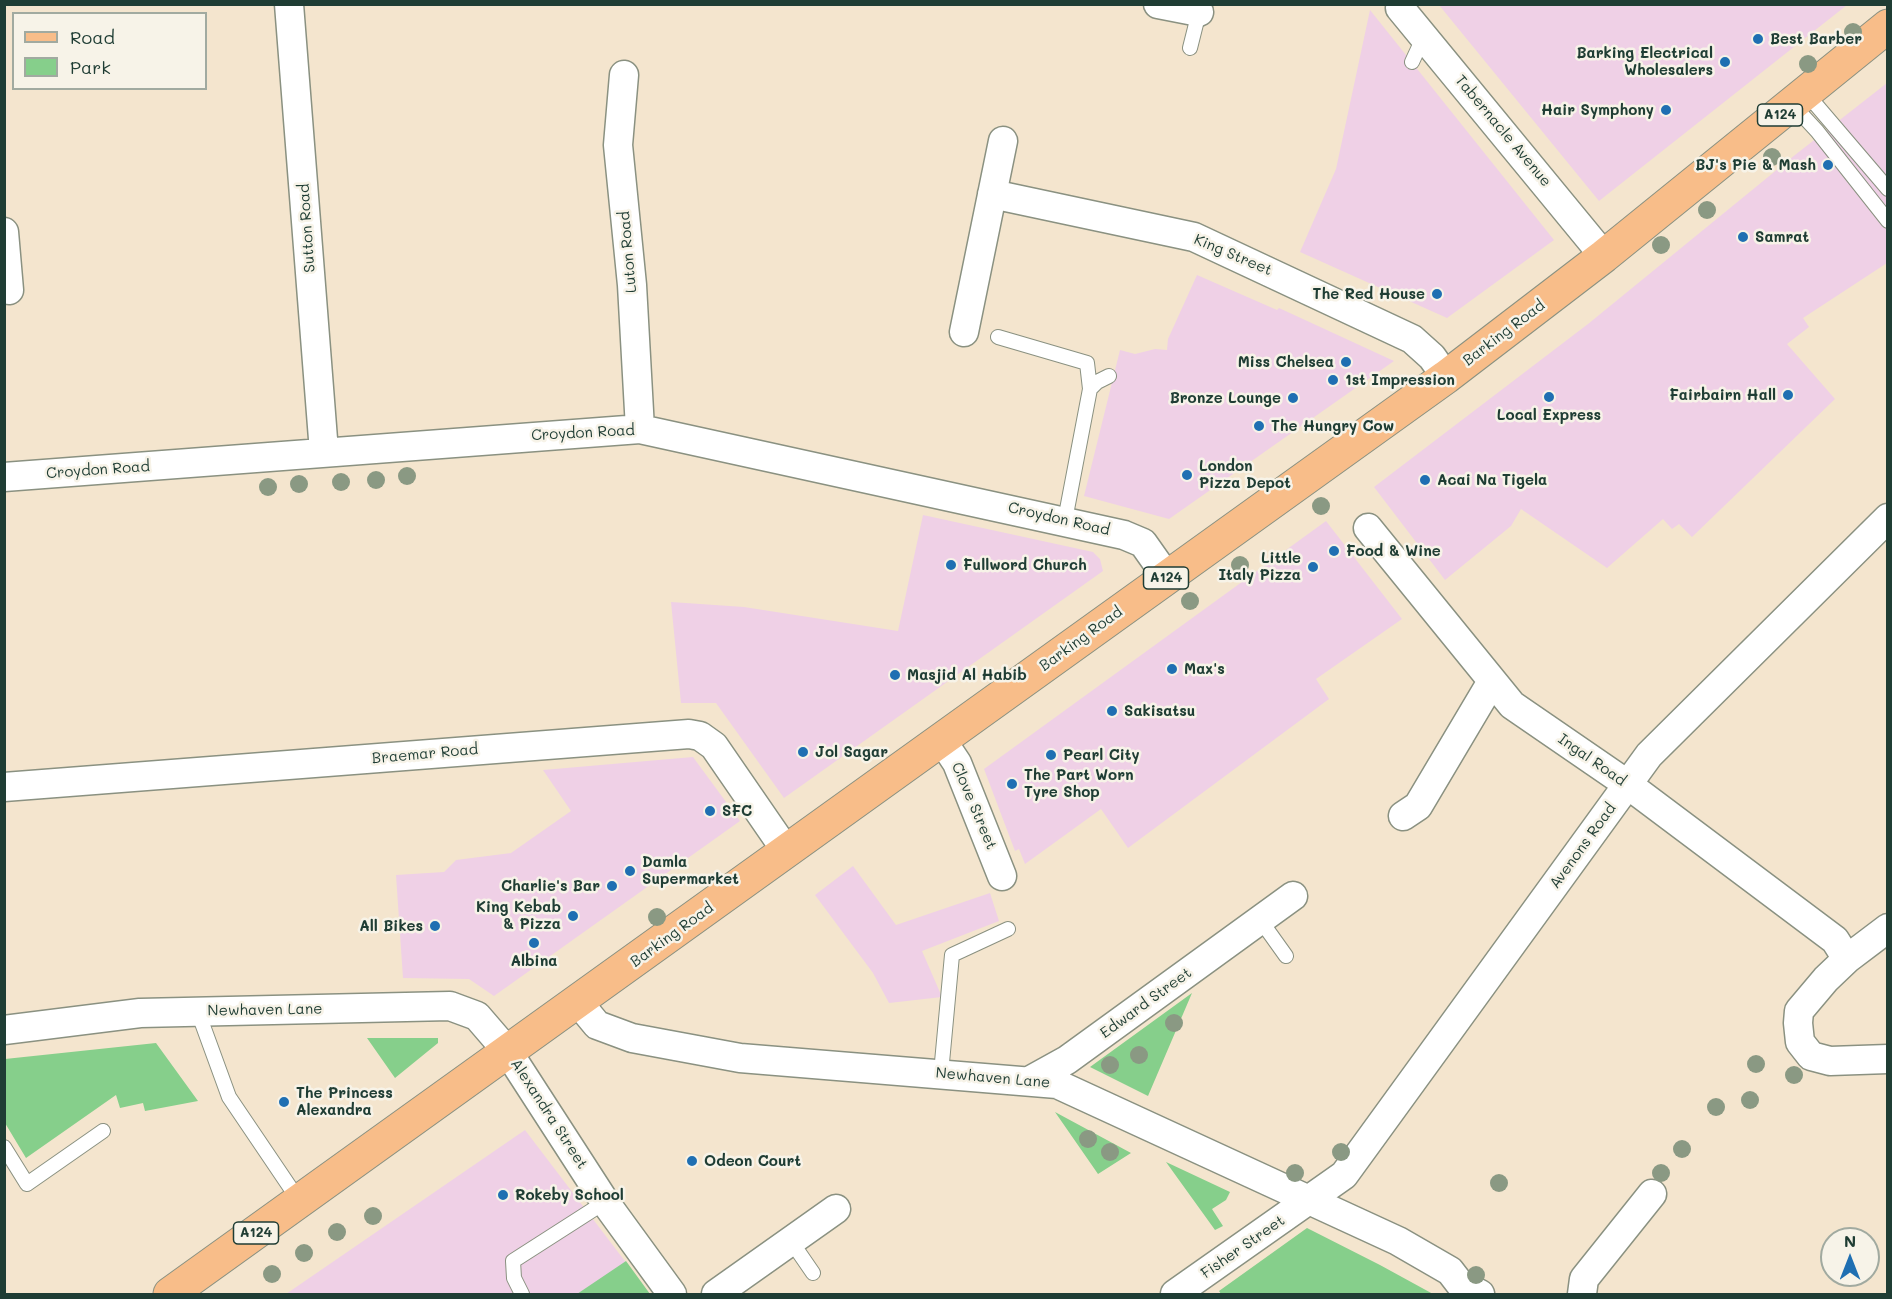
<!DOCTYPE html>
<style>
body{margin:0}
#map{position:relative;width:1892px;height:1299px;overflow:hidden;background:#f4e5ce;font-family:Mali,sans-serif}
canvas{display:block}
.frame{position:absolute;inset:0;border:6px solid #1f3d34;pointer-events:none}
.legend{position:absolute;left:12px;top:12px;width:195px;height:78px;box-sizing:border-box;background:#f7f3e8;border:2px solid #a1aaa0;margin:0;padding:8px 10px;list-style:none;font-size:18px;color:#1f3d34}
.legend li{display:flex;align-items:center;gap:12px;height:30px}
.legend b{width:30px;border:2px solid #a1aaa0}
.north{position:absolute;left:1820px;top:1227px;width:60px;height:60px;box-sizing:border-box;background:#f7f3e8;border:2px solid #a1aaa0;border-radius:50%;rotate:0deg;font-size:16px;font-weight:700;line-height:24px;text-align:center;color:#1f3d34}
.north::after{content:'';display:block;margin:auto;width:21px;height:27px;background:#1f6fb2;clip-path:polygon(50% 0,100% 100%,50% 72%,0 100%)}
</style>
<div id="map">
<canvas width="1892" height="1299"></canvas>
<div class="frame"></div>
<ul class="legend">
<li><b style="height:8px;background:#f8bd89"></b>Road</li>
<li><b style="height:16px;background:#86cf8b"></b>Park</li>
</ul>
<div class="north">N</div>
</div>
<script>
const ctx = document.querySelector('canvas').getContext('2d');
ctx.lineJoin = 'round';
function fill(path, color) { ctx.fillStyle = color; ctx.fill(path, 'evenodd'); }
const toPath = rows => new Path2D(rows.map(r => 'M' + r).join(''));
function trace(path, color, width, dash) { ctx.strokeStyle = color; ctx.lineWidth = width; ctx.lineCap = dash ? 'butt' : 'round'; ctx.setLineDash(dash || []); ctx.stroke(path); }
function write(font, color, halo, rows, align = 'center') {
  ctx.font = font + ' Mali,sans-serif'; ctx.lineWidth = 5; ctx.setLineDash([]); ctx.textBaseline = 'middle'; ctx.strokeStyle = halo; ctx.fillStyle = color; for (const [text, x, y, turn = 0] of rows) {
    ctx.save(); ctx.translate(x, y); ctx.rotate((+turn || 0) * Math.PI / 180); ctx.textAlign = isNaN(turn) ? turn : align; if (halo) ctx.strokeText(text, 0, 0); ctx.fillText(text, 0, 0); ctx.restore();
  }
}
const built = toPath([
 [1439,5,1847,5,1599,201],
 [1370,10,1554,240,1447,318,1300,252,1336,169],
 [1887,83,1887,263,1803,318,1809,327,1787,344,1835,399,1692,537,1679,524,1672,529,1663,519,1607,568,1521,509,1511,526,1445,580,1374,487,1588,324,1795,155],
 [1197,275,1277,310,1279,308,1394,361,1169,519,1084,496,1120,350,1135,354,1155,349,1167,350,1168,339],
 [923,515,1093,552,1100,559,1103,571,784,798,716,703,681,703,671,602,744,607,898,631],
 [1326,521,1402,619,1316,679,1329,699,1128,848,1101,809,1025,864,1019,849,1015,851,984,769],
 [693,757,740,821,494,996,469,979,403,978,396,875,444,872,456,860,511,853,571,811,543,770],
 [853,866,896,925,990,893,999,921,922,951,942,997,889,1003,873,973,815,895],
 [525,1130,650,1294,286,1294]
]);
const green = toPath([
 [1192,993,1148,1096,1090,1067],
 [367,1038,438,1038,438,1043,395,1078],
 [156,1043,198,1101,145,1111,143,1103,120,1108,116,1095,26,1158,5,1123,5,1059],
 [1055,1112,1131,1153,1098,1174],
 [1166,1162,1230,1192,1226,1200,1212,1209,1223,1226,1215,1230],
 [1307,1228,1380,1265,1433,1294,1221,1294,1219,1291],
 [626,1261,650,1294,577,1294]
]);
const lane = toPath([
 [1190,48,1199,12],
 [1412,62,1424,36],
 [1806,93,1888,189],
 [1792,104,1817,131,1888,221],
 [998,337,1087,363,1090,389],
 [1065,520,1090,389,1097,382,1109,376],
 [1261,921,1286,956],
 [198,1012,229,1097,300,1202],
 [941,1073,952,955,1008,929],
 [4,1147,27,1184,103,1131],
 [791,1241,813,1273],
 [522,1294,514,1278,513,1261,605,1202]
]);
const street = toPath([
 [289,4,324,452],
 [1158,4,1199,12],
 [1400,8,1604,256],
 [624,75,618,145,632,285,640,429],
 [992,194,1194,237,1412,339,1432,357,1446,377],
 [4,232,9,290],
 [964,332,1003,141],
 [4,477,640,429,1124,535,1143,543,1167,577],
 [1368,528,1512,705,1627,784,1835,940,1847,959],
 [941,739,957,763,1002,876],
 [4,787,689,734,700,736,714,746,787,852],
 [1403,816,1418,806,1491,683],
 [1888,928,1847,959,1826,979,1799,1011,1798,1023,1800,1042,1811,1056,1830,1061,1888,1059],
 [578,1002,597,1025,632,1038,740,1058,1057,1084,1398,1241,1450,1271,1460,1284,1480,1294],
 [4,1030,140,1013,450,1006,477,1016,508,1052,605,1202,672,1294],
 [1029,1081,1067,1060,1293,896],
 [716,1294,836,1209],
 [1175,1294,1344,1175,1649,755,1888,518],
 [1582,1294,1584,1279,1652,1194]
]);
const primary = toPath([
 [170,1294,1446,377,1604,256,1888,26]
]);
const trees = [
 [1853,32],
 [1808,64],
 [1772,157],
 [1707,210],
 [1661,245],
 [407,476],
 [376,480],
 [341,482],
 [299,484],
 [268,487],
 [1321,506],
 [1240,565],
 [1190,601],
 [657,917],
 [1174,1023],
 [1139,1055],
 [1756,1064],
 [1110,1065],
 [1794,1075],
 [1750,1100],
 [1716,1107],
 [1088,1139],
 [1682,1149],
 [1110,1152],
 [1341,1152],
 [1295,1173],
 [1661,1173],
 [1499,1183],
 [373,1216],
 [337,1232],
 [304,1253],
 [272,1274],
 [1476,1275]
];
const markers = [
 [1758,39,6,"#1f6fb2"],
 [1725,62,6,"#1f6fb2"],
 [1666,110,6,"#1f6fb2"],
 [1828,165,6,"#1f6fb2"],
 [1743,237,6,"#1f6fb2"],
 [1437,294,6,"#1f6fb2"],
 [1346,362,6,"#1f6fb2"],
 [1333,380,6,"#1f6fb2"],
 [1788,395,6,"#1f6fb2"],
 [1549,397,6,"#1f6fb2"],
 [1293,398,6,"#1f6fb2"],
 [1259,426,6,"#1f6fb2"],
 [1187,475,6,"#1f6fb2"],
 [1425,480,6,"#1f6fb2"],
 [1334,551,6,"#1f6fb2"],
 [951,565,6,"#1f6fb2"],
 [1313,567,6,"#1f6fb2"],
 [1172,669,6,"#1f6fb2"],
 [895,675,6,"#1f6fb2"],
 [1112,711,6,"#1f6fb2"],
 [803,752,6,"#1f6fb2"],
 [1051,755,6,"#1f6fb2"],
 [1012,784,6,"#1f6fb2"],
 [710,811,6,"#1f6fb2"],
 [630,871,6,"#1f6fb2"],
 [612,886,6,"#1f6fb2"],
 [573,916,6,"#1f6fb2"],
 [435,926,6,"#1f6fb2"],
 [534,943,6,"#1f6fb2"],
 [284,1102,6,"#1f6fb2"],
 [692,1161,6,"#1f6fb2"],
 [503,1195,6,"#1f6fb2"]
];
const shields = [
 [1780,115,45],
 [1166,578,45],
 [256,1233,45]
];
const shieldNames = [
 ["A124",1780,115],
 ["A124",1166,578],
 ["A124",256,1233]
];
const poiNames = [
 ["Best Barber",1770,39],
 ["Barking Electrical",1713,53,"right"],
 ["Wholesalers",1713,70,"right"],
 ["Hair Symphony",1654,110,"right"],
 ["BJ's Pie & Mash",1816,165,"right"],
 ["Samrat",1755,237],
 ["The Red House",1425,294,"right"],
 ["Miss Chelsea",1334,362,"right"],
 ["1st Impression",1345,380],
 ["Fairbairn Hall",1776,395,"right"],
 ["Bronze Lounge",1281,398,"right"],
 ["Local Express",1549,415,"center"],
 ["The Hungry Cow",1271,426],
 ["London",1199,466],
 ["Pizza Depot",1199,483],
 ["Acai Na Tigela",1437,480],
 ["Food & Wine",1346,551],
 ["Little",1301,558,"right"],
 ["Italy Pizza",1301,575,"right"],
 ["Fullword Church",963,565],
 ["Max's",1184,669],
 ["Masjid Al Habib",907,675],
 ["Sakisatsu",1124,711],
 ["Jol Sagar",815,752],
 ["Pearl City",1063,755],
 ["The Part Worn",1024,775],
 ["Tyre Shop",1024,792],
 ["SFC",722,811],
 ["Damla",642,862],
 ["Supermarket",642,879],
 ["Charlie's Bar",600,886,"right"],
 ["King Kebab",561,907,"right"],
 ["& Pizza",561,924,"right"],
 ["All Bikes",423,926,"right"],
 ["Albina",534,961,"center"],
 ["The Princess",296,1093],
 ["Alexandra",296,1110],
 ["Odeon Court",704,1161],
 ["Rokeby School",515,1195]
];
const streetNames = [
 ["Tabernacle Avenue",1503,131,50],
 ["Sutton Road",307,228,-94],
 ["Luton Road",628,252,-95],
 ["King Street",1233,255,23],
 ["Barking Road",1504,333,-37],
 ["Croydon Road",583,433,-3],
 ["Croydon Road",98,470,-4],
 ["Croydon Road",1059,519,13],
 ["Barking Road",1081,639,-36],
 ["Braemar Road",425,754,-5],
 ["Ingal Road",1592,760,35],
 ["Clove Street",974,806,67],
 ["Avenons Road",1583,846,-54],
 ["Barking Road",672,935,-36],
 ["Edward Street",1146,1003,-36],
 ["Newhaven Lane",265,1010,-1],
 ["Newhaven Lane",993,1078,5],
 ["Alexandra Street",549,1114,57],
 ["Fisher Street",1243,1247,-35]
];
fill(built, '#efd0e6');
fill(green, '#86cf8b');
trace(lane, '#8a9181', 16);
trace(street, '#8a9181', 31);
trace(primary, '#8a9181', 35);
trace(lane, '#fff', 14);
trace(street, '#fff', 28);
trace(primary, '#f8bd89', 33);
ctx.fillStyle = '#8a9983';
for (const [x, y] of trees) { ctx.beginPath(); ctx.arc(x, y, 9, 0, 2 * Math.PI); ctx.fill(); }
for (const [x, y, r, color] of markers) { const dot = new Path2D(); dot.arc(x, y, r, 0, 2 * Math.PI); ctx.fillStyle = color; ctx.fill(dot); trace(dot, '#f7f3e8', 2); }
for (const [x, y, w] of shields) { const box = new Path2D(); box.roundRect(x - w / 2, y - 11, w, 22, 4.5); ctx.fillStyle = '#f7f3e8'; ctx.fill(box); trace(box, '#1f3d34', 1.5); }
write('bold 14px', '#1f3d34', null, shieldNames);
write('bold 15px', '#1f3d34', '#f7f3e8', poiNames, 'left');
write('15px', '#1f3d34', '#f7f3e8', streetNames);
</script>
